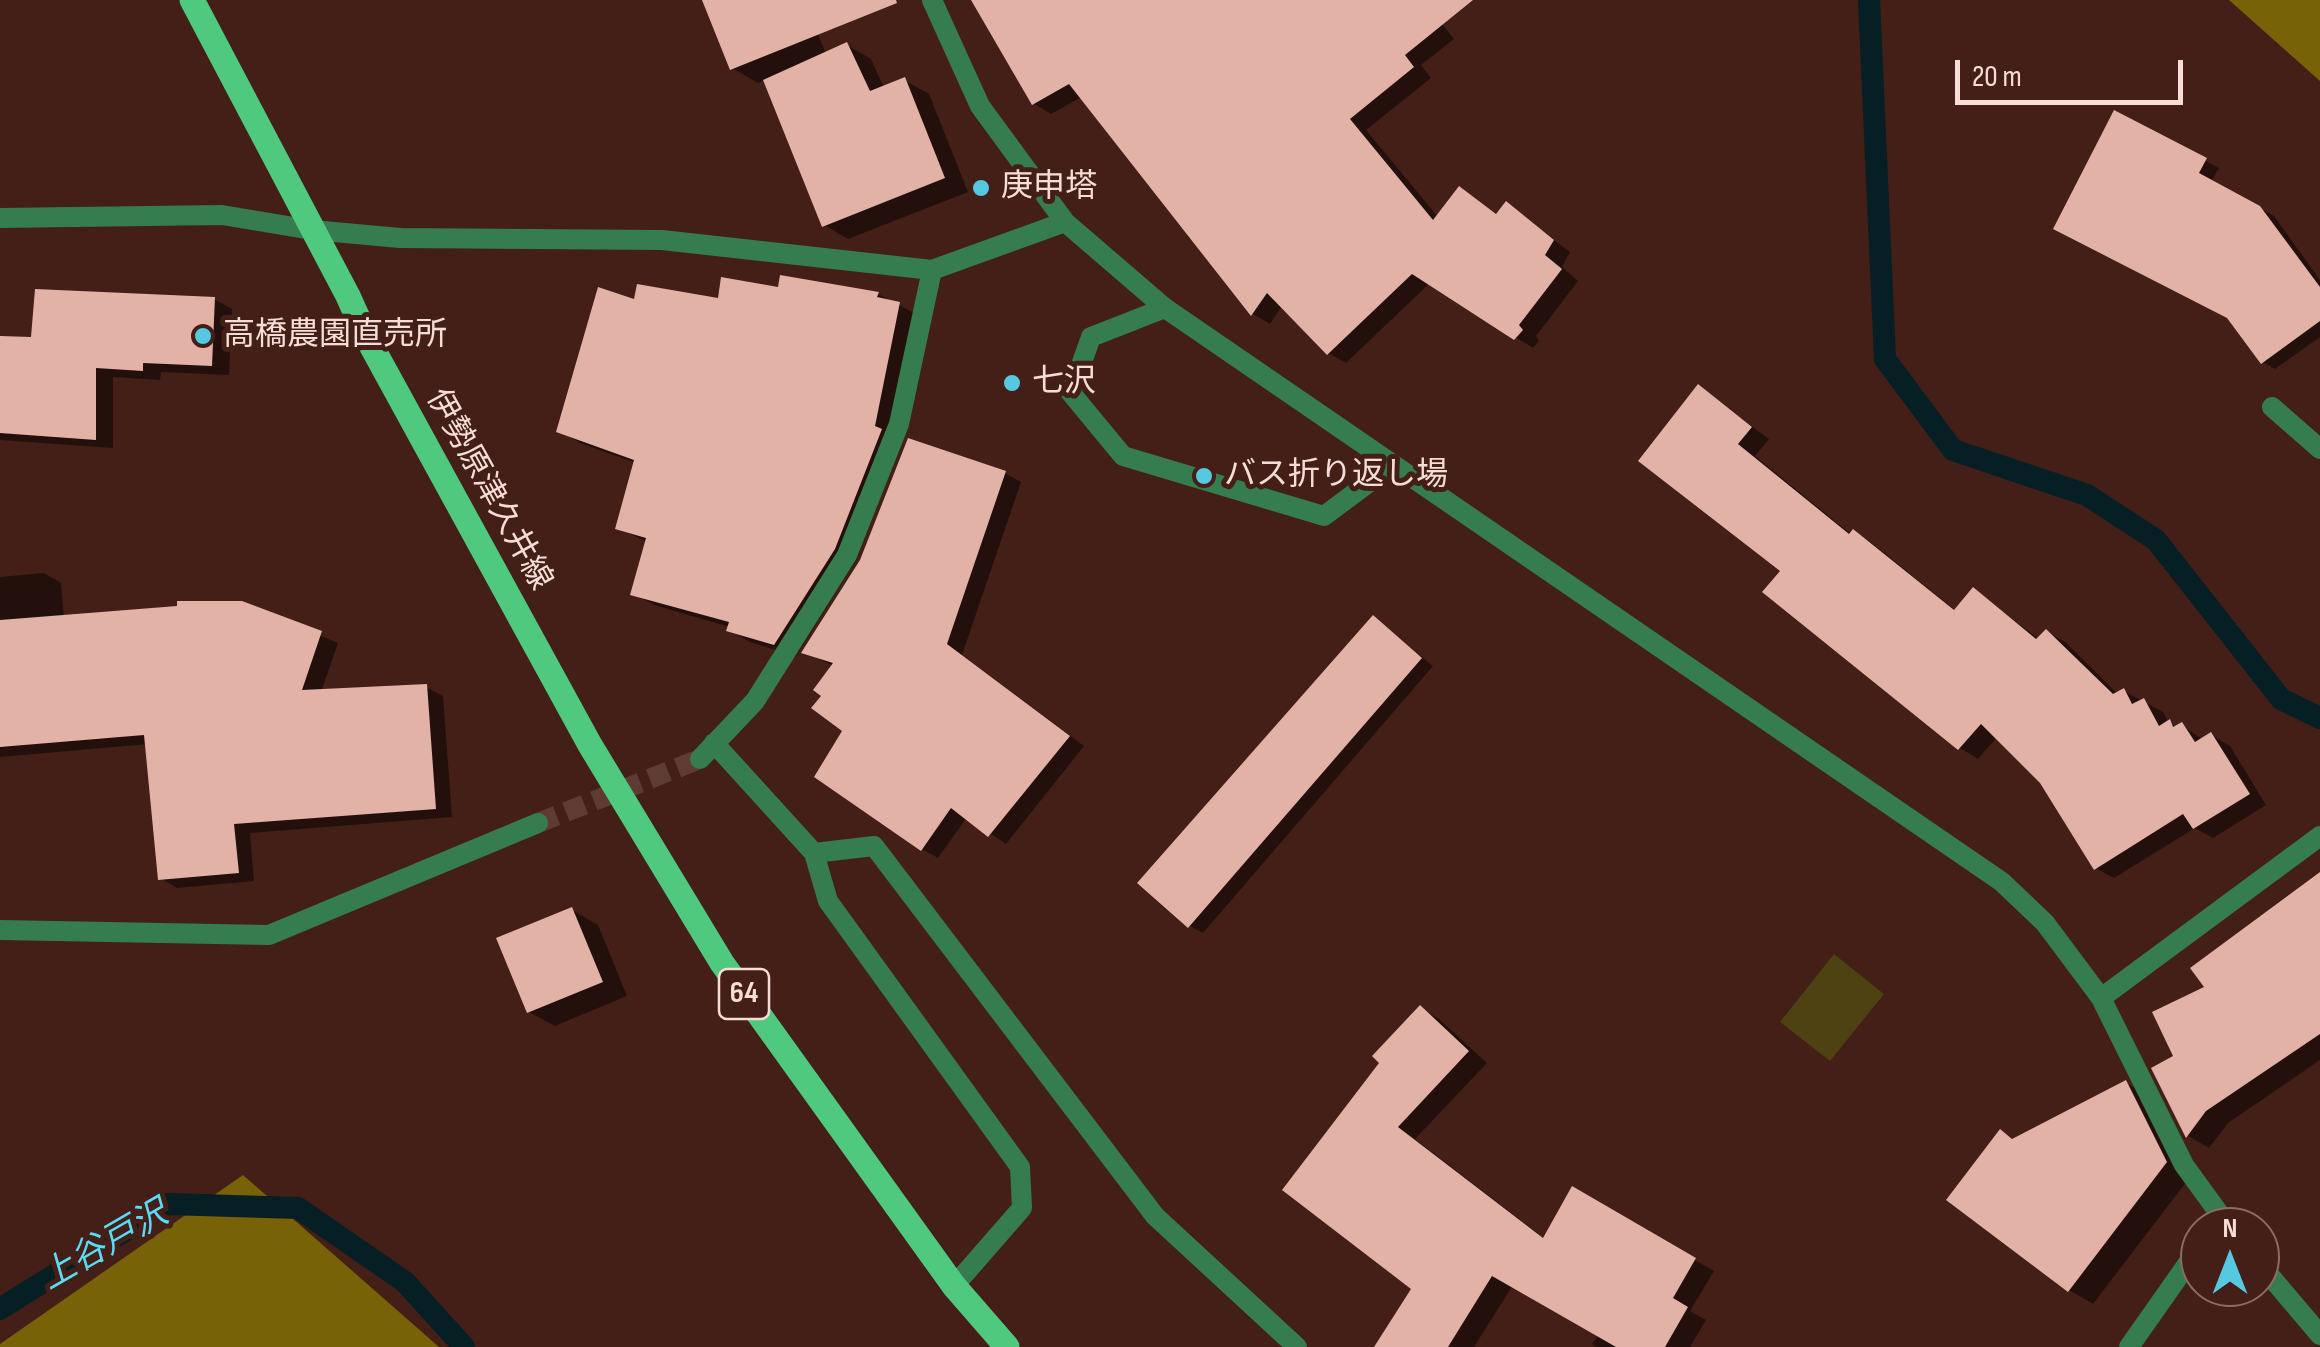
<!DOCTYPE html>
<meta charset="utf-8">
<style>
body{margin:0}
#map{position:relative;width:2320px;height:1347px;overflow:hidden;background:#431f17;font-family:"Sofia Sans Condensed",sans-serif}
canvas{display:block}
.north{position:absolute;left:2180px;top:1207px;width:100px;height:100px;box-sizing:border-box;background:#431f17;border:2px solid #8b6b64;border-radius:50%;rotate:0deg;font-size:28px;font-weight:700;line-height:40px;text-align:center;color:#f6ddd7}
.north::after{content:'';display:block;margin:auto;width:35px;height:45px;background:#56c9e1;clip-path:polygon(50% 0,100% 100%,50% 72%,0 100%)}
.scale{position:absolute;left:1955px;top:60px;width:228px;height:45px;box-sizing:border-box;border:5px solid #f6ddd7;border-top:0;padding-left:12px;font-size:30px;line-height:35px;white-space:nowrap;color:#f6ddd7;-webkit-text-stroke:8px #431f17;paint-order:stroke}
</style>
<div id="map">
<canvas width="2320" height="1347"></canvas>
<div class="north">N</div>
<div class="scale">20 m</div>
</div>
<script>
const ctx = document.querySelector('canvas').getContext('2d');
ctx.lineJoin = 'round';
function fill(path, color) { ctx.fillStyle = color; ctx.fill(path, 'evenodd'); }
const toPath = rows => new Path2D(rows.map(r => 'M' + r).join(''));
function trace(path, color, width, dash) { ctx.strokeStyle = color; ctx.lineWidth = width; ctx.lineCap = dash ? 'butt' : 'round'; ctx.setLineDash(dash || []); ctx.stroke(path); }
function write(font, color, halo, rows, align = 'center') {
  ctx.font = font + ' "Sofia Sans Condensed","Noto Sans JP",sans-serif'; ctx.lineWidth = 10; ctx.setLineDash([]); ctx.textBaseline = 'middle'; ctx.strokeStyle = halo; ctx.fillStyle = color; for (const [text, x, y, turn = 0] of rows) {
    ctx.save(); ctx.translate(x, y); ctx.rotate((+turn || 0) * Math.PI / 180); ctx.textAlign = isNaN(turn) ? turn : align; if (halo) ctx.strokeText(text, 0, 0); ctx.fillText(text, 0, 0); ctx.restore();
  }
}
const green = toPath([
 [1834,954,1884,994,1830,1061,1780,1022]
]);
const forest = toPath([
 [2229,0,2320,0,2320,81],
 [243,1175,439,1347,0,1347,0,1344]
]);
const shadow = toPath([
 [704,0,804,0,826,54,847,45,871,59,884,88,904,80,929,94,968,192,848,239,824,225,765,80,758,83,732,68],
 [994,0,1423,0,1454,39,1421,65,1431,78,1366,130,1438,217,1460,189,1498,215,1507,204,1570,252,1562,267,1578,281,1536,336,1539,341,1533,348,1430,283,1346,363,1328,353,1282,306,1270,324,1253,314,1082,97,1051,114,1033,103],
 [2115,114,2219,168,2211,182,2274,216,2320,280,2320,337,2275,369,2263,362],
 [780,290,878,294,920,316,902,443,855,561,796,656,750,642,729,630,730,627,654,605,633,593,647,542,618,528,636,463,580,443,559,431,636,303,720,301],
 [214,299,232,309,229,375,161,372,160,380,113,377,113,448,0,440,0,339,33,340],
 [1699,387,1769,439,1755,456,1852,535,1854,532,1872,543,1956,611,1973,590,2039,639,2047,632,2065,642,2118,694,2124,691,2163,712,2169,723,2178,727,2182,725,2203,740,2211,735,2230,746,2266,805,2213,838,2195,828,2114,878,2095,868,2042,781,1997,737,1978,759,1960,748,1783,570],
 [1005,473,1021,482,962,655,1084,746,1006,844,967,817,938,858,922,849,825,695,834,666,805,653],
 [44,573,61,583,64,618,242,603,338,643,321,692,426,687,443,696,452,817,250,833,254,881,177,888,161,878,148,744,0,757,0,577],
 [1374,618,1433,666,1203,933,1190,926],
 [2320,875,2320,1060,2228,1123,2209,1148,2188,1136,2154,1069,2176,1057,2208,988],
 [572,910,598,925,627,996,555,1026,529,1012],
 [1420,1008,1439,1019,1487,1063,1415,1139,1545,1239,1573,1190,1714,1271,1690,1311,1706,1320,1690,1347,1597,1347,1592,1344,1599,1334,1513,1285,1474,1347,1395,1347,1414,1288,1286,1190],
 [2126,1083,2150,1097,2190,1177,2093,1304,2069,1290,2013,1140]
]);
const stream = toPath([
 [1869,0,1885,359,1953,450,2087,495,2156,540,2281,699,2320,718],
 [0,1309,168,1204,298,1208,405,1282,464,1347]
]);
const building = toPath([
 [702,0,896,0,897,3,730,70],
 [971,0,1473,0,1405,55,1414,67,1350,119,1433,220,1459,186,1496,214,1506,201,1554,240,1545,255,1562,269,1519,325,1523,330,1514,340,1412,274,1327,355,1267,293,1251,316,1069,84,1032,105],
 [847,42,870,91,905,77,945,178,822,227,763,80],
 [2114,110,2207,158,2199,173,2260,206,2320,287,2320,321,2261,364,2227,318,2053,229],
 [780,275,879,292,877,297,900,302,875,426,882,429,835,549,774,645,726,631,729,622,630,595,646,538,615,529,634,460,556,432,598,287,634,299,637,284,718,298,721,277,778,287],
 [35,289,215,297,212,366,143,363,143,371,96,368,96,440,0,433,0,336,31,337],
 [1698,384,1752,427,1738,444,1849,534,1853,529,1954,610,1973,587,2036,639,2046,629,2113,694,2124,688,2132,704,2144,698,2159,726,2170,719,2173,727,2182,722,2195,742,2211,732,2250,794,2193,829,2183,814,2094,870,2040,783,1981,724,1958,750,1762,592,1780,571,1638,461],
 [908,438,1006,471,947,644,1070,736,988,837,951,808,921,851,814,777,842,731,811,708,821,696,813,690,833,663,801,653,860,560],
 [177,601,242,601,322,631,302,690,427,684,436,809,234,824,239,873,158,880,144,735,0,747,0,620,177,606],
 [1373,615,1422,658,1188,928,1137,883],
 [2320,872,2320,1034,2206,1111,2186,1138,2151,1068,2173,1056,2152,1012,2204,987,2190,968],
 [572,907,603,982,527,1013,496,938],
 [1420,1005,1469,1051,1398,1127,1543,1238,1572,1186,1696,1258,1673,1298,1688,1307,1665,1347,1616,1347,1492,1276,1448,1347,1374,1347,1411,1289,1282,1190,1379,1063,1372,1056],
 [2126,1080,2167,1162,2068,1292,1946,1200,2000,1129,2012,1139]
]);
const streetTunnel = toPath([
 [538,823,700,759]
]);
const lane = toPath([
 [1165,308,1091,337,1071,393,1123,456,1324,516,1391,466]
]);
const street = toPath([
 [932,0,980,106,1065,222,1165,308,2002,882,2045,923,2101,998,2184,1165,2229,1227],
 [0,218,222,215,312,230,400,238,662,240,932,270,1065,222],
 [2272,407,2320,449],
 [714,743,814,853,828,901,1020,1167,1022,1208,954,1286],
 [700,759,755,701,847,555,899,424,932,270],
 [814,853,874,846,1155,1216,1297,1347],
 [0,930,269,935,538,823],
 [2101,998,2320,836],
 [2260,1264,2320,1335],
 [2129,1347,2200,1246]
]);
const primary = toPath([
 [192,0,348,296,366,336,590,745,722,963,954,1286,1007,1347]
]);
const markers = [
 [981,188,10,"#56c9e1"],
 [203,336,10,"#56c9e1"],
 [1012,383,10,"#56c9e1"],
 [1204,476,10,"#56c9e1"]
];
const shields = [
 [744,994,50]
];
const shieldNames = [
 ["64",744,994]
];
const poiNames = [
 ["庚申塔",1001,188],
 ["高橋農園直売所",223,336],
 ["七沢",1032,383],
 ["バス折り返し場",1224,476]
];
const streetNames = [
 ["伊勢原津久井線",488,490,61]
];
const waterNames = [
 ["上谷戸沢",105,1247,-30]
];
fill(green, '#4e4112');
fill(forest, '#786208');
fill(shadow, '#0007');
trace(stream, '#051f25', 22);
fill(building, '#e2b2a7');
trace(streetTunnel, '#5e3c34', 20, [20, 10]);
trace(lane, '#357d4f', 20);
trace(street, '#357d4f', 20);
trace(primary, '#4ec97d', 25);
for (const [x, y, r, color] of markers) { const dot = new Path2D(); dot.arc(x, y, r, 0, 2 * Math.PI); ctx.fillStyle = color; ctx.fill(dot); trace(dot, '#431f17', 4); }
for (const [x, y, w] of shields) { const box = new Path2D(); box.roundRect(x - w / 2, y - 25, w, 50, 8); ctx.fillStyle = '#431f17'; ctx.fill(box); trace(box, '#f6ddd7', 2.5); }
write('bold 30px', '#f6ddd7', null, shieldNames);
write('32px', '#f6ddd7', '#431f17', poiNames, 'left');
write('32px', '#f6ddd7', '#431f17', streetNames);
write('italic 35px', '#5adcf6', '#431f17', waterNames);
</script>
